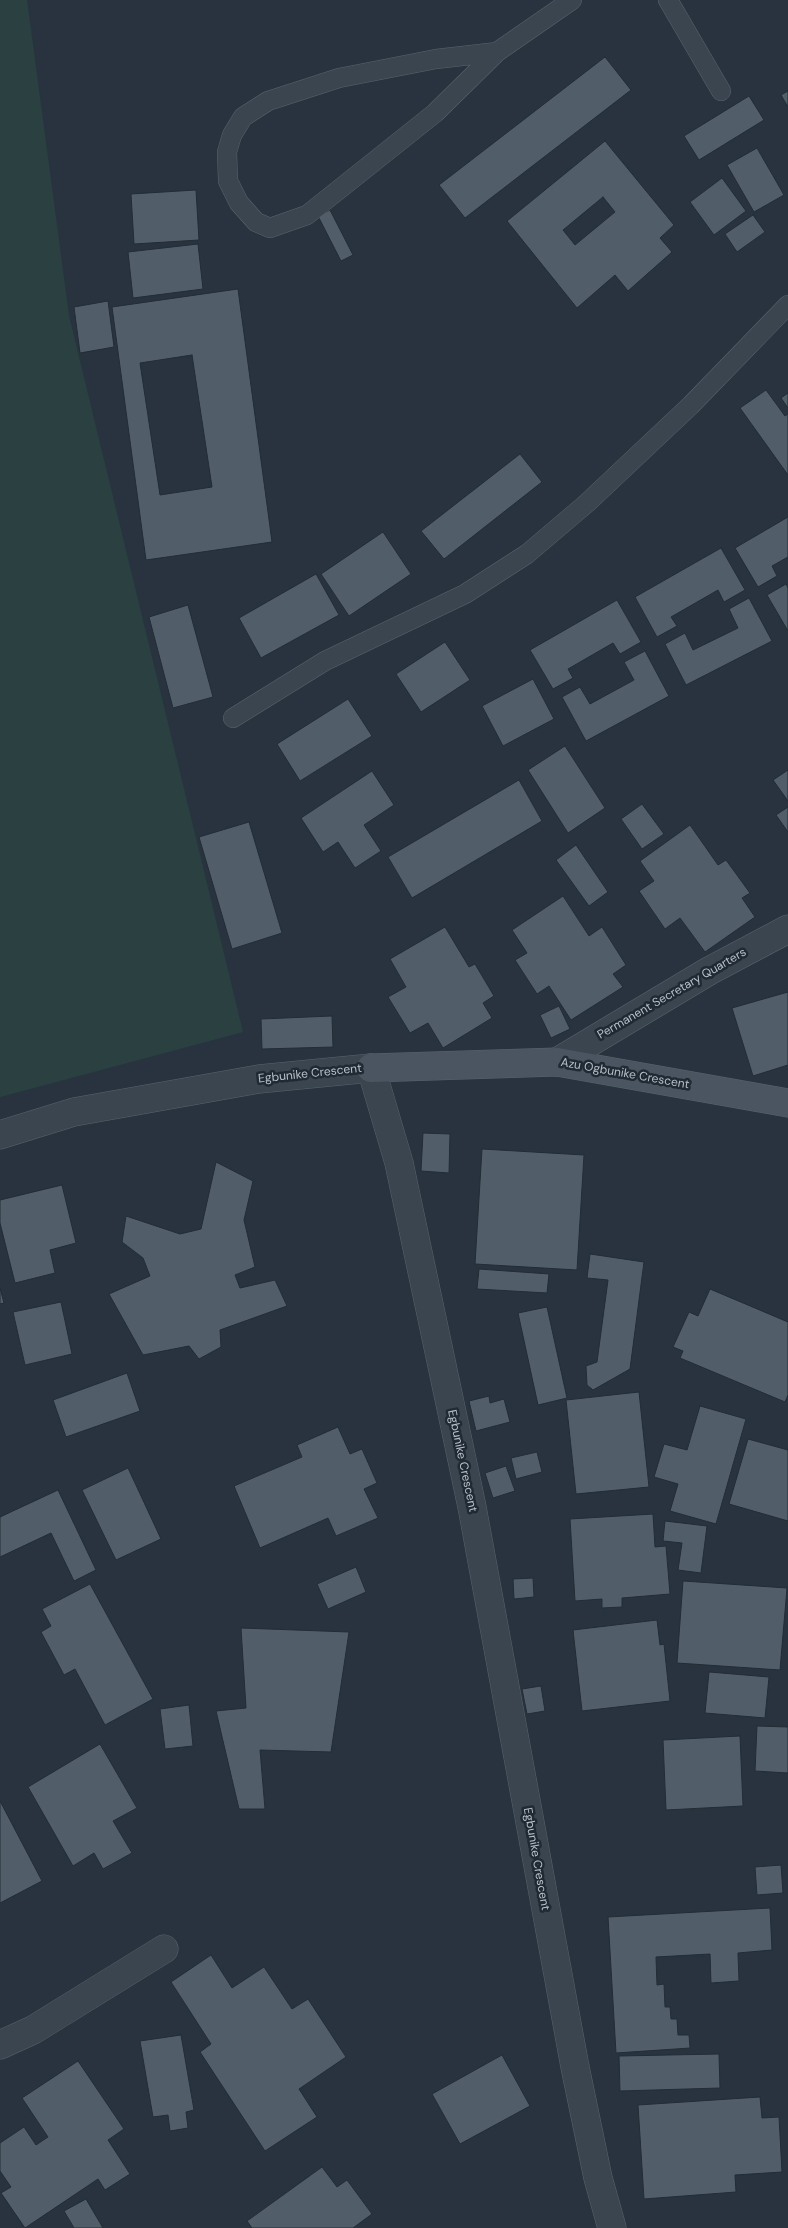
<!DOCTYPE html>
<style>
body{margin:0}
canvas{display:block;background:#28333f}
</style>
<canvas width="788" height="2228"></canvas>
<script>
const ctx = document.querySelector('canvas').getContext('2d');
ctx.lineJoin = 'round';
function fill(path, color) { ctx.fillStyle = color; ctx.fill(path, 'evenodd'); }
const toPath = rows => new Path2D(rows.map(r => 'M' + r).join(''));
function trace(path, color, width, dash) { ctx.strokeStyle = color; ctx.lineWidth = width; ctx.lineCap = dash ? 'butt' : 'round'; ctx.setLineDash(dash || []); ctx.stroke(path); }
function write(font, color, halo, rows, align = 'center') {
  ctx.font = font + ' "DM Sans",sans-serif'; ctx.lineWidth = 5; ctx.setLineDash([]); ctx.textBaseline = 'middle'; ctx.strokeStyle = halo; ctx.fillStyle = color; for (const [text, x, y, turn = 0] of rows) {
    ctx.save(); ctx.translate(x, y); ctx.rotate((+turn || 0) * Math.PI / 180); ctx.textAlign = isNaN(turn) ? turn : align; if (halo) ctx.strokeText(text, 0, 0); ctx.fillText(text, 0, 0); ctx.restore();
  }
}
const green = toPath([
 [0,0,27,0,69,316,243,1032,0,1097]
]);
const building = toPath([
 [605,57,631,90,465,218,439,185,605,57],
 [788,91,788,107,781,95,788,91],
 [749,96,764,120,699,160,684,136,749,96],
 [605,141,674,225,660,238,672,252,628,291,615,275,577,308,507,221,605,141],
 [603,197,615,212,575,245,563,230,603,197],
 [757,148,784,195,754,212,727,165,757,148],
 [722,178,746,211,714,235,690,202,722,178],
 [196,190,199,240,134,244,131,194,196,190],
 [330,210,353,255,341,261,318,216,330,210],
 [753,215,765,232,737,252,725,234,753,215],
 [198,244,203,289,133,298,128,252,198,244],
 [238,289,272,542,146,560,112,307,238,289],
 [192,355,212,487,160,495,140,363,192,355],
 [108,301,114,347,80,353,74,307,108,301],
 [766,390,785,416,788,414,788,475,740,408,766,390],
 [788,393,788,408,781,398,788,393],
 [520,454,542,482,444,559,421,531,520,454],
 [788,517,788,557,772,566,777,576,758,587,735,548,788,517],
 [383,532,411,574,349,616,321,574,383,532],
 [721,548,745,590,724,602,718,590,671,617,677,626,657,637,635,597,721,548],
 [316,574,339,615,261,658,239,618,316,574],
 [786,584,788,588,788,631,767,595,786,584],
 [749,598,772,641,686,685,665,644,685,633,693,650,738,628,729,609,749,598],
 [617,600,641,642,620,654,613,643,568,669,573,678,553,689,530,650,617,600],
 [188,605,213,697,173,708,149,617,188,605],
 [445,642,470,680,421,712,396,674,445,642],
 [645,651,669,696,586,741,562,697,580,687,590,704,634,680,624,662,645,651],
 [533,679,554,719,503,746,482,706,533,679],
 [348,699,372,736,300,781,277,744,348,699],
 [565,746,605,808,568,833,528,770,565,746],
 [788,770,788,801,773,780,788,770],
 [372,771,394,805,364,825,381,851,355,868,338,842,323,852,301,818,372,771],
 [519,780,542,821,412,898,388,857,519,780],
 [642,804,664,834,642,849,621,819,642,804],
 [788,807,788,832,776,815,788,807],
 [249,822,282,933,232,949,199,837,249,822],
 [690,825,718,865,726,860,750,893,742,898,755,917,705,952,680,918,665,929,639,891,654,881,640,861,690,825],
 [576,845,608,892,589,906,556,860,576,845],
 [563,896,589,936,602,927,626,965,613,974,623,987,571,1020,549,986,537,994,515,960,527,953,512,930,563,896],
 [445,927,469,967,475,964,494,996,483,1003,492,1018,443,1048,428,1023,410,1033,388,997,406,987,390,959,445,927],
 [788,992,788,1065,753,1076,732,1008,788,992],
 [559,1006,570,1029,551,1038,540,1015,559,1006],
 [332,1016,333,1047,262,1049,261,1019,332,1016],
 [423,1133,450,1134,449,1173,421,1171,423,1133],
 [482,1149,584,1155,577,1270,475,1264,482,1149],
 [216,1162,253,1181,244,1220,255,1267,235,1275,240,1288,275,1280,287,1306,220,1330,221,1347,199,1359,189,1346,143,1355,109,1294,150,1276,143,1258,122,1242,126,1216,180,1234,201,1229,216,1162],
 [62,1185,76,1243,50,1250,55,1273,15,1283,0,1223,0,1200,62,1185],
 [590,1254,644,1262,630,1369,593,1390,587,1385,586,1366,597,1362,608,1280,587,1278,590,1254],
 [479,1269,549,1274,547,1293,477,1289,479,1269],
 [0,1288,4,1303,0,1304,0,1288],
 [710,1289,788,1322,788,1395,785,1402,680,1358,683,1351,673,1347,689,1312,698,1316,710,1289],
 [61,1302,72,1354,25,1365,13,1312,61,1302],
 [547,1307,567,1398,538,1405,518,1313,547,1307],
 [127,1373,140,1411,66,1437,53,1400,127,1373],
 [639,1392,649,1487,576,1494,566,1400,639,1392],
 [489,1396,490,1403,504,1399,510,1422,476,1431,469,1401,489,1396],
 [700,1406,746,1419,716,1524,670,1511,678,1484,654,1477,664,1444,687,1450,700,1406],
 [338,1427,350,1454,362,1449,377,1483,364,1489,378,1518,336,1536,328,1518,260,1548,234,1486,302,1457,297,1445,338,1427],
 [748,1439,788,1450,788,1521,729,1504,748,1439],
 [537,1452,542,1472,516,1479,511,1458,537,1452],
 [506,1466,515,1491,493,1498,485,1473,506,1466],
 [128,1468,161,1539,116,1560,82,1490,128,1468],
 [58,1490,96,1570,74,1581,51,1533,0,1557,0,1517,58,1490],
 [653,1514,655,1547,666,1546,670,1594,622,1598,622,1607,602,1608,602,1599,575,1601,570,1519,653,1514],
 [665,1521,707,1526,701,1573,678,1570,682,1543,663,1541,665,1521],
 [356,1567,366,1592,328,1609,317,1584,356,1567],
 [533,1578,534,1597,514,1599,513,1579,533,1578],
 [683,1581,787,1588,780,1670,677,1663,683,1581],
 [90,1584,153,1699,105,1725,75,1669,64,1675,41,1632,51,1626,42,1609,90,1584],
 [657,1620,660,1645,664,1644,670,1701,582,1711,573,1630,657,1620],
 [241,1628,349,1632,331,1752,260,1750,265,1809,239,1809,216,1711,246,1708,241,1628],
 [709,1672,769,1677,765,1718,705,1713,709,1672],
 [541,1686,545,1711,527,1714,522,1689,541,1686],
 [189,1705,193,1746,165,1749,160,1709,189,1705],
 [757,1726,788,1727,788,1773,755,1771,757,1726],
 [740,1736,743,1806,666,1810,663,1740,740,1736],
 [100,1744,137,1808,113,1821,132,1853,103,1869,94,1853,73,1866,28,1787,100,1744],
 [0,1801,42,1881,0,1903,0,1801],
 [781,1865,783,1893,757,1895,755,1867,781,1865],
 [770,1908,772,1950,738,1953,739,1981,711,1983,710,1954,656,1957,657,1985,664,1984,665,2007,670,2007,671,2019,677,2019,678,2035,689,2035,690,2048,616,2053,608,1917,770,1908],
 [211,1955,232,1988,264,1967,292,2009,308,1999,346,2057,299,2089,317,2117,265,2151,200,2052,211,2044,171,1982,211,1955],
 [181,2035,194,2110,186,2112,188,2128,170,2131,168,2115,153,2117,140,2041,181,2035],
 [719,2054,720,2088,620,2091,619,2056,719,2054],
 [502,2055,530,2106,460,2144,432,2094,502,2055],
 [78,2061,124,2129,108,2140,130,2174,105,2190,98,2179,25,2228,1,2193,11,2187,0,2171,0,2143,24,2127,36,2145,48,2137,22,2098,78,2061],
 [760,2097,762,2118,779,2117,782,2172,735,2175,736,2192,644,2199,638,2105,760,2097],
 [322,2167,337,2187,347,2180,372,2214,353,2228,252,2228,247,2221,322,2167],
 [86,2199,103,2228,74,2228,64,2211,86,2199]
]);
const lane = toPath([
 [668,0,721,91],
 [497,52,436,59,339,78,268,101,243,117,232,135,227,152,228,181,239,203,256,222,270,228,307,215,435,113,497,52,572,0],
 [233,718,325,661,465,594,527,554,587,503,691,405,788,305]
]);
const street = toPath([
 [557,1062,709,971,788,929],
 [0,1135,74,1112,259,1079,371,1068,399,1163,472,1507,575,2067,598,2178,612,2228],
 [0,2045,33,2030,164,1949]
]);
const secondary = toPath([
 [371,1068,557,1062,788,1103]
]);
const streetNames = [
 ["Permanent Secretary Quarters",672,994,-30],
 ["Egbunike Crescent",310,1074,-6],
 ["Azu Ogbunike Crescent",625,1074,10],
 ["Egbunike Crescent",462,1461,78],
 ["Egbunike Crescent",536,1859,80]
];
fill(green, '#2b4141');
fill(building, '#515e69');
trace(building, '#222c36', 1);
trace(lane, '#59636c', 20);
trace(street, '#59636c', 29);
trace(secondary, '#59636c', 29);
trace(lane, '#3b454f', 19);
trace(street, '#3b454f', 28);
trace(secondary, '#4a5561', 28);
write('12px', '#b8c0c9', '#202a34', streetNames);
</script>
